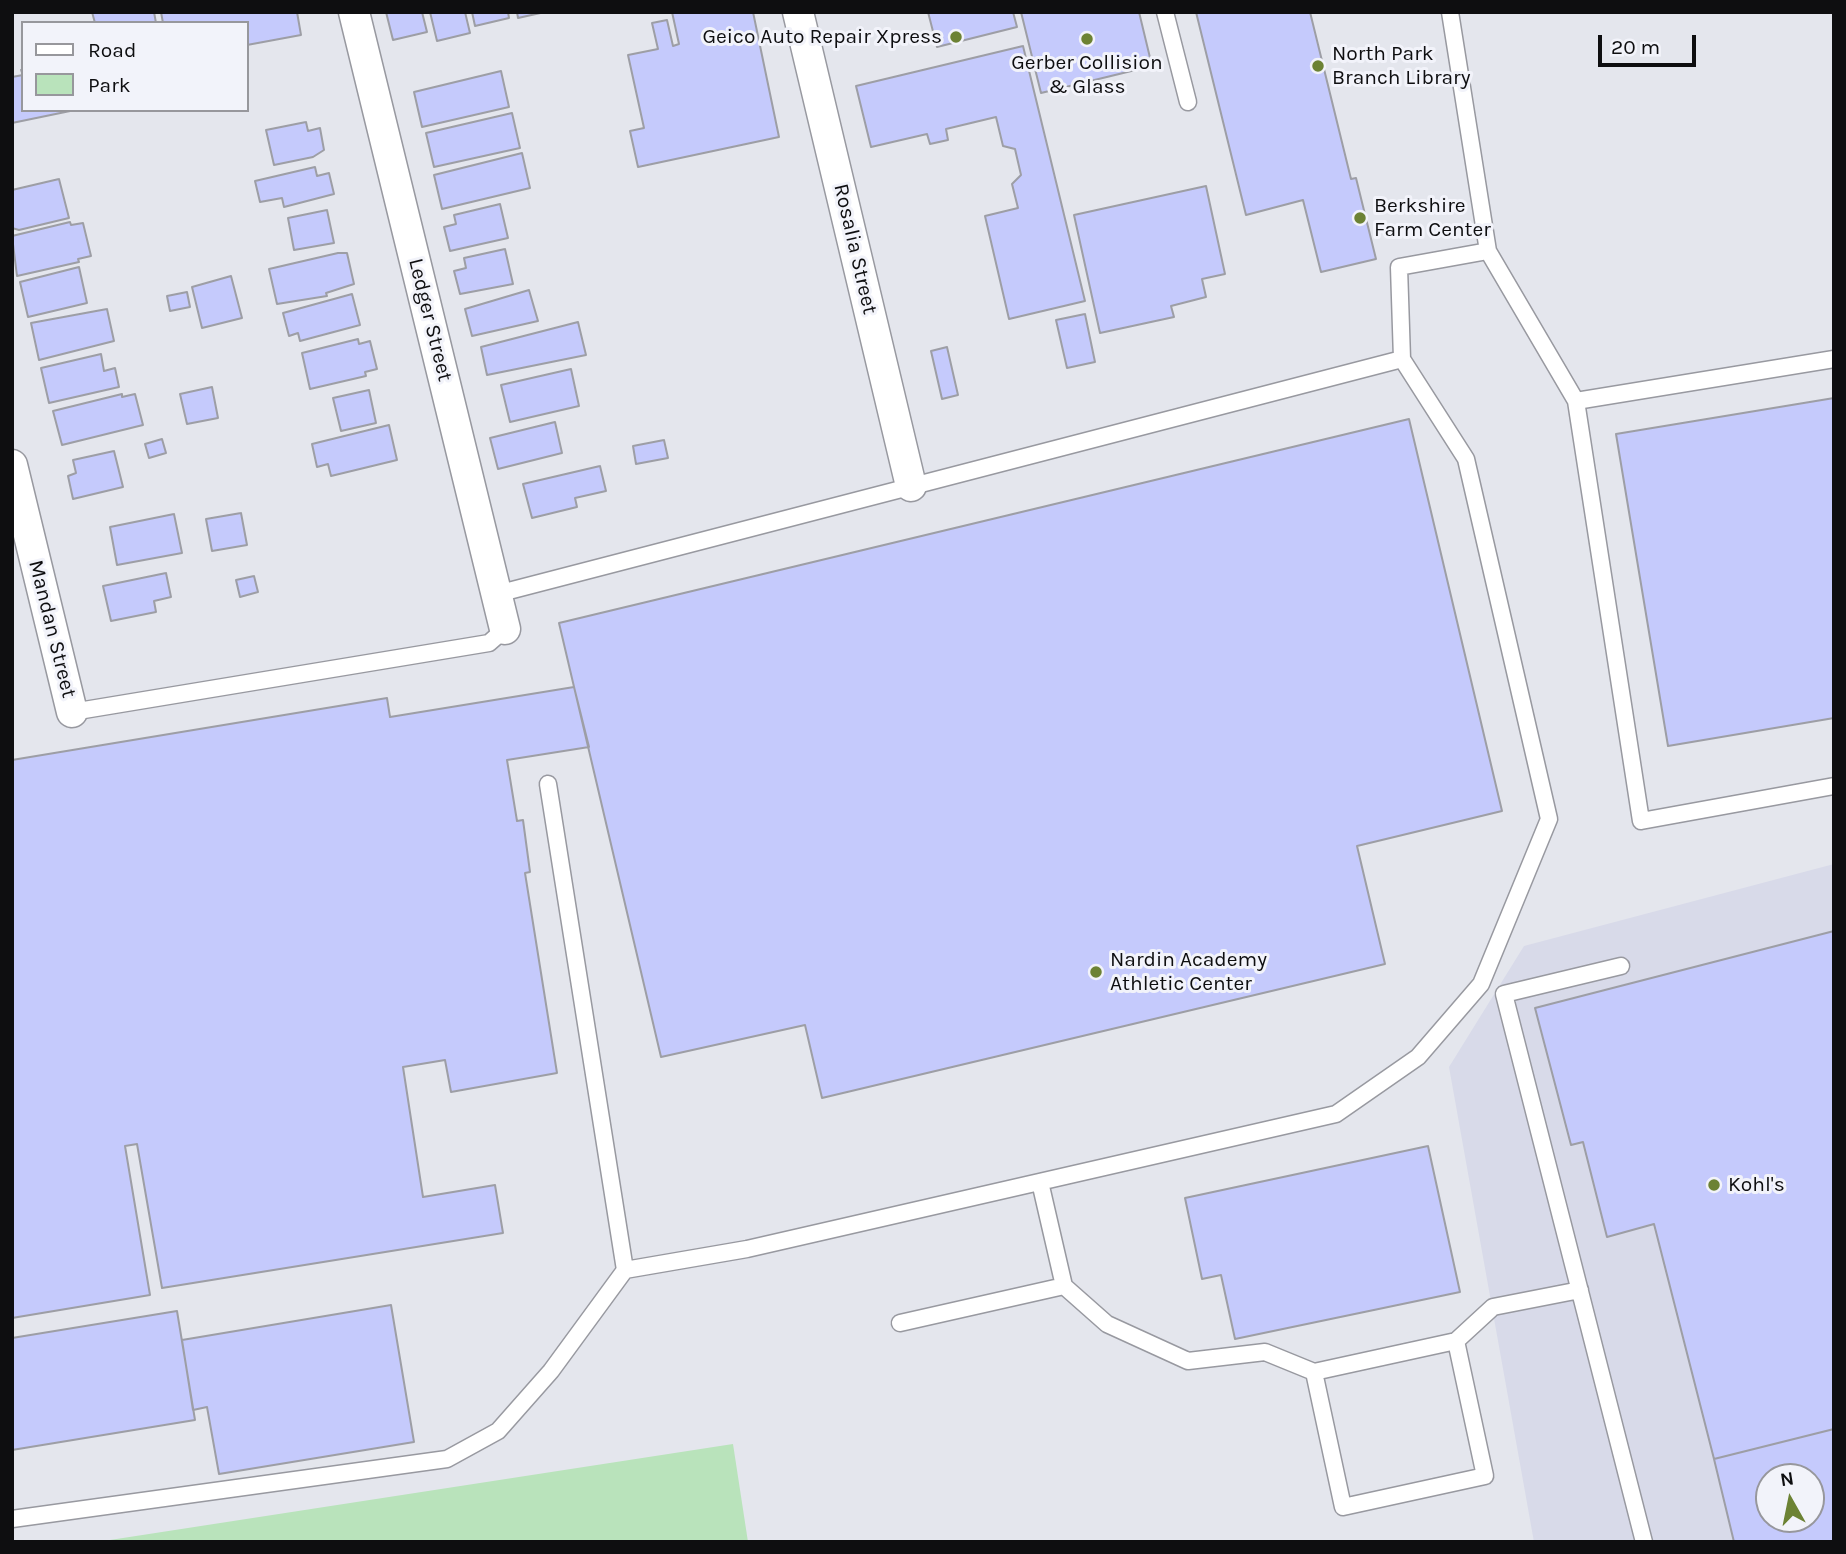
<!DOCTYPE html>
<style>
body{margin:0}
#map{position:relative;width:1846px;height:1554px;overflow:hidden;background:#e4e6ed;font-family:Karla,sans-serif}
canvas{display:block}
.frame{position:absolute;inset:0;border:14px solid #0e0e10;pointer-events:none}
.legend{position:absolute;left:21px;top:21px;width:228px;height:91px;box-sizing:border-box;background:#f2f3fa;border:2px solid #97979c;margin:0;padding:9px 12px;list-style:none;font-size:21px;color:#0e0e10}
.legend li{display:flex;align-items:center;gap:14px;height:35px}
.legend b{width:35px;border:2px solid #97979c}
.north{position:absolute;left:1755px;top:1463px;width:70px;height:70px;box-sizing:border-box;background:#f2f3fa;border:2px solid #97979c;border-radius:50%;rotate:351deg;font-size:19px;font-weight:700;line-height:28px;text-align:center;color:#0e0e10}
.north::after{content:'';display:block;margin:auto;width:24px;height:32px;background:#6c8234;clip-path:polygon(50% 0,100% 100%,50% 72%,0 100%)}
.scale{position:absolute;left:1598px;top:35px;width:98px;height:32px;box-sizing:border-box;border:4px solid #0e0e10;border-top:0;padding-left:9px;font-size:21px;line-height:24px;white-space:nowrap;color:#0e0e10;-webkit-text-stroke:5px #f2f3fa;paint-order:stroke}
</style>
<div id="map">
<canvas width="1846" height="1554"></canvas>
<div class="frame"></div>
<ul class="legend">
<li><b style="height:9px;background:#fff"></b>Road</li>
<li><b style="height:19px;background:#b9e3bb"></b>Park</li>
</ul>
<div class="north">N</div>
<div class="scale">20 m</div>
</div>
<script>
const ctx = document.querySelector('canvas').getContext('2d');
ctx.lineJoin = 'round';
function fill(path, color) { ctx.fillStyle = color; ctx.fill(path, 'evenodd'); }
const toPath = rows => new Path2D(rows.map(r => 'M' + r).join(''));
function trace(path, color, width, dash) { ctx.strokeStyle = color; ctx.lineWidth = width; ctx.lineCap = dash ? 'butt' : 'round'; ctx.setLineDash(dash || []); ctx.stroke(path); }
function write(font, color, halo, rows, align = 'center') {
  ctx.font = font + ' Karla,sans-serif'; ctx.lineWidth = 6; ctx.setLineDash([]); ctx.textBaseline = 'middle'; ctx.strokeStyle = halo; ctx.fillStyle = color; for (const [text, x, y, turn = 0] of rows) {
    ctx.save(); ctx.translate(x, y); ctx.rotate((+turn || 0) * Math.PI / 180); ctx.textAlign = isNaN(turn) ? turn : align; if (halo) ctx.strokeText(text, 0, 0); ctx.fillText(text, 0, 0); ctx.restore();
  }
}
const built = toPath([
 [1834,864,1834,1542,1534,1542,1449,1067,1524,946],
 [1769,1477,1811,1477,1811,1519,1769,1519]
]);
const green = toPath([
 [733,1444,748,1542,97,1542]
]);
const building = toPath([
 [92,12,154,12,156,23,95,23,92,12],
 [161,12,297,12,301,35,247,45,247,23,163,23,161,12],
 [386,12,422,12,427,32,393,40,386,12],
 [430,12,465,12,470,33,437,41,430,12],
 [472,12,508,12,509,18,475,26,472,12],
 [517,12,545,12,518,18,517,12],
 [672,12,753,12,779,137,638,167,630,131,644,128,628,55,658,49,652,23,667,20,673,46,679,44,672,12],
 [928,12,1013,12,1017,27,937,47,928,12],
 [1021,12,1139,12,1152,66,1041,93,1021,12],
 [1196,12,1310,12,1351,179,1356,178,1376,259,1321,272,1303,200,1246,215,1196,12],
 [1023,46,1085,301,1009,319,985,216,1018,208,1012,184,1021,175,1015,149,1003,146,996,117,946,129,948,140,930,144,927,134,871,147,856,86,1023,46],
 [21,70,23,70,23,110,75,110,12,123,12,77,23,75,21,70],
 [501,71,509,107,422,127,414,92,501,71],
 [512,113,520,148,434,167,426,133,512,113],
 [306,122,308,131,320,128,324,150,313,157,274,165,266,130,306,122],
 [522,153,530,188,442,209,434,175,522,153],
 [315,167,317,176,329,173,334,194,284,207,282,198,260,202,255,181,315,167],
 [59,179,69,218,19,230,12,228,12,190,59,179],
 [1206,186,1225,274,1202,279,1206,297,1171,306,1174,317,1100,333,1074,215,1206,186],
 [500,204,508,238,450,251,444,227,456,224,454,215,500,204],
 [327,210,334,243,294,250,288,218,327,210],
 [70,222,71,225,83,223,91,256,78,259,79,262,17,276,12,236,70,222],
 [505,249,513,284,460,294,454,271,466,268,464,258,505,249],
 [338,253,347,253,354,284,326,293,327,296,277,304,269,269,338,253],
 [79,267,87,303,28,317,20,282,79,267],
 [231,276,242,318,202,328,192,287,231,276],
 [529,290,538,321,472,336,465,309,529,290],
 [187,292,190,307,170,311,167,296,187,292],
 [352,294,360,325,300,341,298,333,289,336,283,313,352,294],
 [107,309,114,341,39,360,31,323,107,309],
 [1085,314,1095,362,1067,368,1056,320,1085,314],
 [578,322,586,355,487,375,481,347,578,322],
 [358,339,359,344,370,341,377,369,365,372,366,376,310,389,302,353,358,339],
 [947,347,958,395,942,399,931,351,947,347],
 [101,354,104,371,115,368,119,387,49,403,41,368,101,354],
 [571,369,579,406,510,422,501,385,571,369],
 [212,387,218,418,187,424,180,394,212,387],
 [369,390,376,423,341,431,333,398,369,390],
 [122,394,122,397,135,394,143,425,62,445,53,411,122,394],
 [1834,398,1834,718,1668,746,1616,434,1834,398],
 [1409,419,1502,811,1357,846,1385,964,822,1098,805,1025,661,1057,559,623,1409,419],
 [555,422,562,453,498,469,490,438,555,422],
 [389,425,397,460,331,476,328,464,317,467,312,444,389,425],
 [162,439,166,453,149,458,145,444,162,439],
 [664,440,668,458,636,464,633,446,664,440],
 [114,451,123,487,73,499,68,476,76,473,73,460,114,451],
 [600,466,606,491,575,498,577,507,532,518,523,484,600,466],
 [241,513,247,545,212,551,206,519,241,513],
 [174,514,182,553,117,565,110,527,174,514],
 [166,573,171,597,154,601,156,612,111,621,103,586,166,573],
 [254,576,258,592,240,597,236,580,254,576],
 [574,687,589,747,507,760,517,821,523,820,530,872,525,873,557,1073,451,1092,445,1060,403,1067,423,1197,495,1185,503,1233,162,1288,137,1144,125,1146,150,1295,12,1318,12,760,387,698,390,717,574,687],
 [1834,931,1834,1429,1714,1459,1654,1224,1607,1237,1583,1142,1571,1145,1535,1008,1834,931],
 [1428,1146,1460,1292,1235,1339,1221,1275,1202,1279,1185,1198,1428,1146],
 [391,1305,414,1442,219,1474,207,1407,193,1410,182,1340,391,1305],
 [177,1311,195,1420,12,1450,12,1338,177,1311],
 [1834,1429,1834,1542,1734,1542,1714,1459,1834,1429],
 [1769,1477,1811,1477,1811,1519,1769,1519,1769,1477]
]);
const lane = toPath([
 [1165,12,1188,102],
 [1450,12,1488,251,1576,401,1641,821,1834,786],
 [1576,401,1834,359],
 [497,594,1402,359,1399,267,1488,251],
 [72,712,489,643,505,629],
 [548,784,625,1270,747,1249,1336,1114,1418,1057,1481,984,1549,819,1466,459,1402,359],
 [1621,966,1504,994,1644,1542],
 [1040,1182,1064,1286,1107,1324,1188,1361,1265,1352,1314,1372,1456,1341,1485,1476,1343,1507,1314,1372],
 [900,1323,1064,1286],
 [1456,1341,1493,1307,1580,1290],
 [12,1519,447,1459,498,1431,551,1371,625,1270]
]);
const street = toPath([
 [354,12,505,629],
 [798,12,911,486],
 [12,465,72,712]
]);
const markers = [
 [956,37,7,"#6c8234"],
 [1087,39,7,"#6c8234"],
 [1318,66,7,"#6c8234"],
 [1360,218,7,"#6c8234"],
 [1096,972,7,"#6c8234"],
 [1714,1185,7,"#6c8234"]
];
const poiNames = [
 ["Geico Auto Repair Xpress",942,37,"right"],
 ["North Park",1332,54],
 ["Branch Library",1332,78],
 ["Gerber Collision",1087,63,"center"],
 ["& Glass",1087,87,"center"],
 ["Berkshire",1374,206],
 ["Farm Center",1374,230],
 ["Nardin Academy",1110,960],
 ["Athletic Center",1110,984],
 ["Kohl's",1728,1185]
];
const streetNames = [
 ["Rosalia Street",855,249,77],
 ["Ledger Street",430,320,76],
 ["Mandan Street",52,629,76]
];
fill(built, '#d8dae9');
fill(green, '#b9e3bb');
fill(building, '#c5cafc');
trace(building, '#9d9ea5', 2);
trace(lane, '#9899a0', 19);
trace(street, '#9899a0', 33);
trace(lane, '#fff', 16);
trace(street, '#fff', 30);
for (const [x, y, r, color] of markers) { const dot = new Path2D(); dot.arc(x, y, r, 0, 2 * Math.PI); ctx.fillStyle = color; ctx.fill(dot); trace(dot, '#f2f3fa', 2.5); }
write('21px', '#0e0e10', '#f2f3fa', poiNames, 'left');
write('21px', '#0e0e10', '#f2f3fa', streetNames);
</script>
